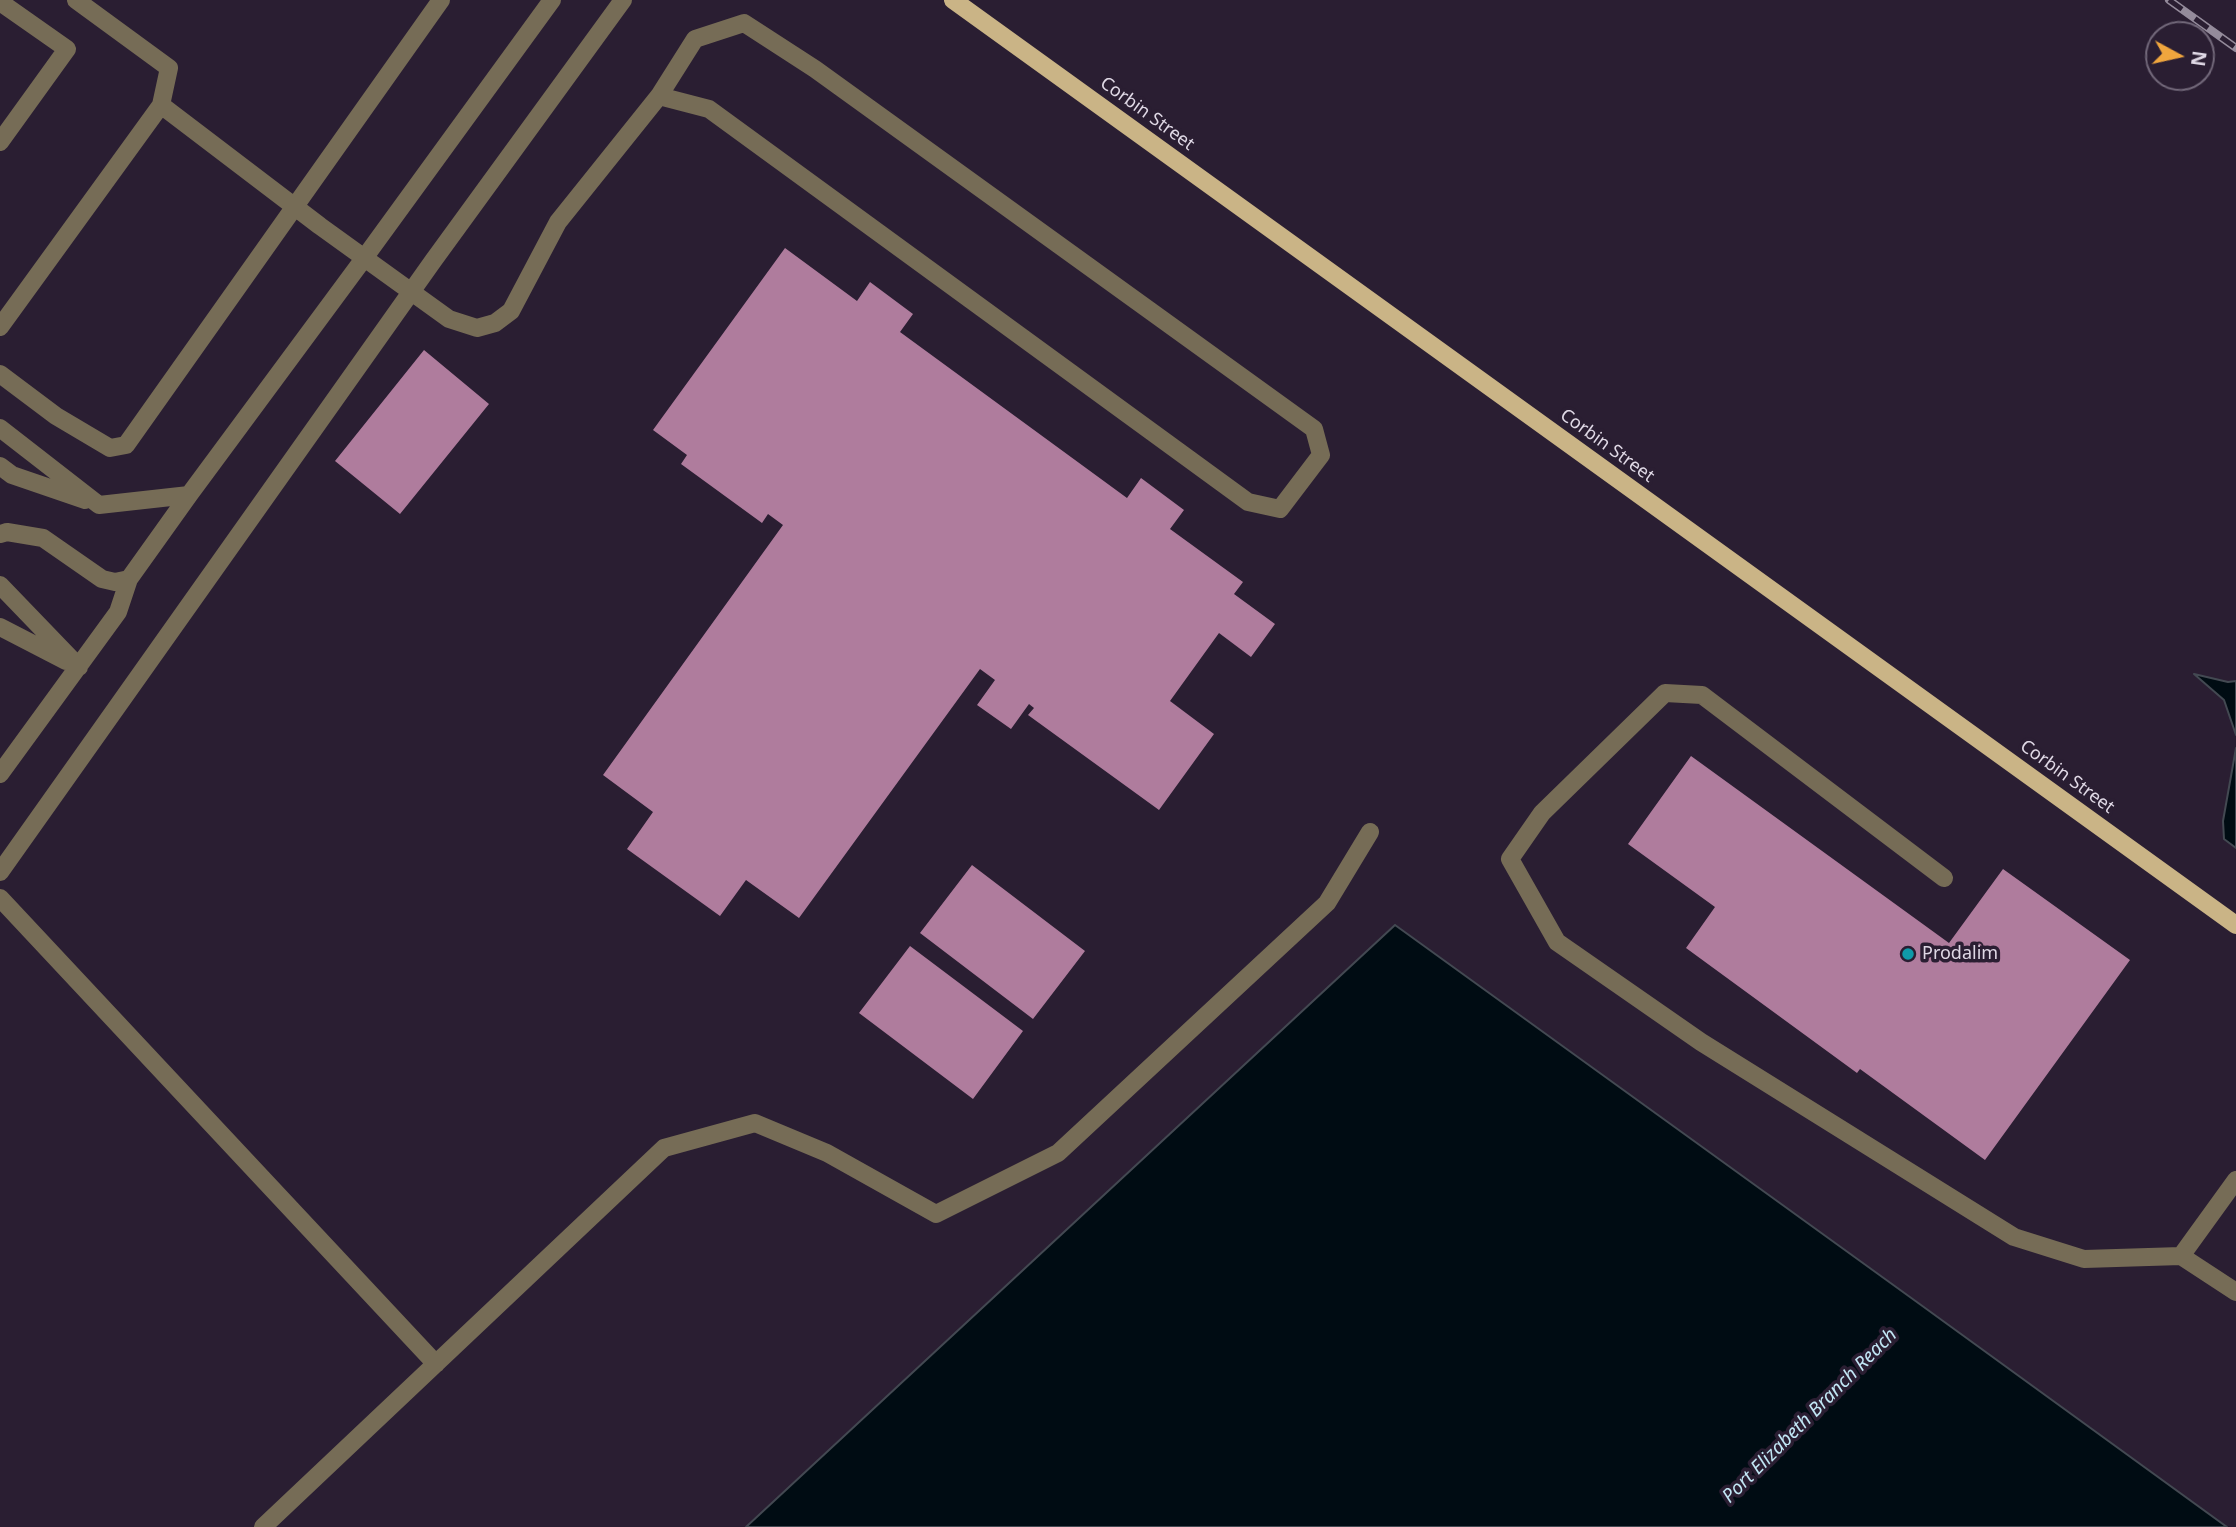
<!DOCTYPE html>
<style>
body{margin:0}
#map{position:relative;width:2236px;height:1527px;overflow:hidden;background:#2a1e32;font-family:"Noto Sans",sans-serif}
canvas{display:block}
.north{position:absolute;left:2145px;top:21px;width:70px;height:70px;box-sizing:border-box;background:#2a1e32;border:2px solid #72687a;border-radius:50%;rotate:98deg;font-size:19px;font-weight:700;line-height:28px;text-align:center;color:#dfd8e5}
.north::after{content:'';display:block;margin:auto;width:24px;height:32px;background:#f0a63e;clip-path:polygon(50% 0,100% 100%,50% 72%,0 100%)}
</style>
<div id="map">
<canvas width="2236" height="1527"></canvas>
<div class="north">N</div>
</div>
<script>
const ctx = document.querySelector('canvas').getContext('2d');
ctx.lineJoin = 'round';
function fill(path, color) { ctx.fillStyle = color; ctx.fill(path, 'evenodd'); }
const toPath = rows => new Path2D(rows.map(r => 'M' + r).join(''));
function trace(path, color, width, dash) { ctx.strokeStyle = color; ctx.lineWidth = width; ctx.lineCap = dash ? 'butt' : 'round'; ctx.setLineDash(dash || []); ctx.stroke(path); }
function write(font, color, halo, rows, align = 'center') {
  ctx.font = font + ' "Noto Sans",sans-serif'; ctx.lineWidth = 7; ctx.setLineDash([]); ctx.textBaseline = 'middle'; ctx.strokeStyle = halo; ctx.fillStyle = color; for (const [text, x, y, turn = 0] of rows) {
    ctx.save(); ctx.translate(x, y); ctx.rotate((+turn || 0) * Math.PI / 180); ctx.textAlign = isNaN(turn) ? turn : align; if (halo) ctx.strokeText(text, 0, 0); ctx.fillText(text, 0, 0); ctx.restore();
  }
}
const water = toPath([
 [2194,674,2228,682,2236,681,2236,735,2224,700,2194,674],
 [2236,748,2236,848,2224,839,2223,821,2236,748],
 [1395,925,1921,1305,2227,1527,746,1527,1395,925]
]);
const building = toPath([
 [785,248,857,301,870,282,913,314,900,332,1127,498,1141,478,1184,510,1170,529,1243,582,1234,594,1275,624,1251,657,1219,633,1170,701,1214,734,1159,810,1028,715,1034,708,1029,704,1011,729,977,705,995,680,980,669,799,918,746,880,720,916,627,849,653,812,603,775,783,525,768,514,762,523,681,464,687,455,653,430],
 [424,350,489,404,400,514,335,461],
 [1691,756,1949,943,2003,869,2130,960,1985,1160,1860,1069,1857,1073,1686,948,1715,907,1628,844],
 [972,865,1085,951,1033,1019,920,933],
 [910,946,1023,1031,973,1099,859,1013]
]);
const minor = toPath([
 [0,2,67,49,0,142],
 [161,105,320,226,449,319,477,328,495,323,511,311,558,222,659,96,695,39,744,23,815,69,1314,429,1321,455,1280,509,1248,502,709,109,659,96],
 [0,327,161,105,169,68,76,0],
 [0,374,56,416,110,448,126,445,441,0],
 [0,428,99,505,189,495],
 [0,466,12,475,85,500],
 [0,534,7,532,43,538,102,579,115,582,129,579],
 [0,585,79,667],
 [0,627,66,661],
 [0,774,118,612,129,579,189,495,365,257,552,0],
 [0,872,433,261,623,0],
 [1944,878,1702,695,1665,693,1542,813,1510,859,1557,942,1701,1042,2014,1237,2084,1259,2181,1256],
 [0,898,436,1364],
 [2236,1180,2181,1256,2236,1292],
 [263,1527,664,1148,755,1123,827,1153,936,1214,1058,1153,1327,903,1370,832]
]);
const major = toPath([
 [953,0,2236,925]
]);
const rail = toPath([
 [2169,0,2236,48]
]);
const markers = [
 [1908,954,7,"#0f9aa8"]
];
const streetNames = [
 ["Corbin Street",1147,114,36],
 ["Corbin Street",1607,446,36],
 ["Corbin Street",2067,777,36]
];
const poiNames = [
 ["Prodalim",1922,954]
];
const waterNames = [
 ["Port Elizabeth Branch Reach",1810,1416,-45]
];
fill(water, '#000c13');
trace(water, '#434952', 2);
fill(building, '#af7c9d');
trace(minor, '#766c56', 18);
trace(major, '#cab486', 18);
trace(rail, '#948b9b', 8);
trace(rail, '#2a1e32', 5, [16]);
for (const [x, y, r, color] of markers) { const dot = new Path2D(); dot.arc(x, y, r, 0, 2 * Math.PI); ctx.fillStyle = color; ctx.fill(dot); trace(dot, '#2a1e32', 2.5); }
write('18px', '#dfd8e5', '#2a1e32', streetNames);
write('18px', '#dfd8e5', '#2a1e32', poiNames, 'left');
write('italic 19px', '#c2e7f5', '#2a1e32', waterNames);
</script>
